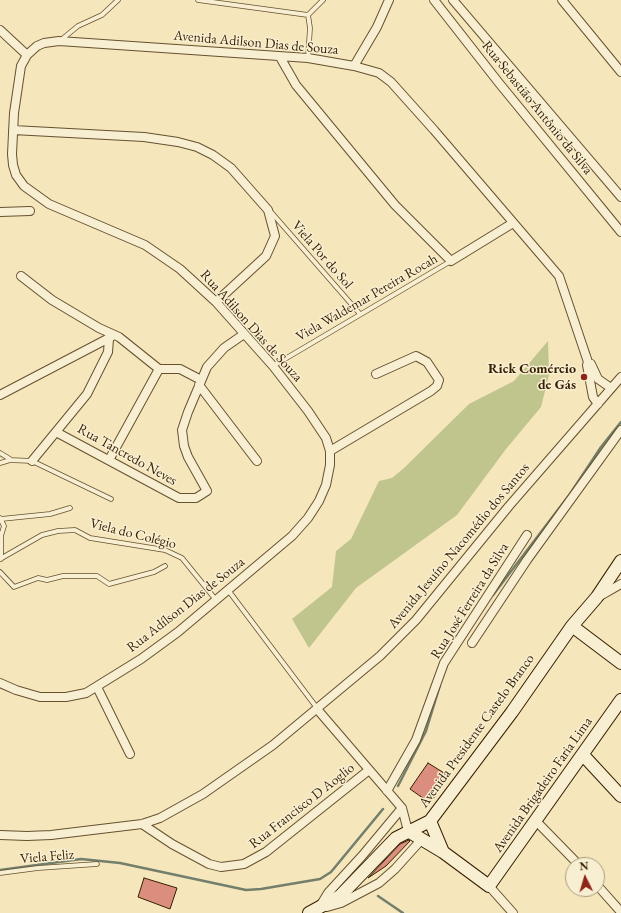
<!DOCTYPE html>
<meta charset="utf-8">
<style>
body{margin:0}
#map{position:relative;width:621px;height:913px;overflow:hidden;background:#f5e6bb;font-family:"EB Garamond",serif}
canvas{display:block}
.north{position:absolute;left:565px;top:857px;width:40px;height:40px;box-sizing:border-box;background:#f8efd3;border:1px solid #aa9c7f;border-radius:50%;rotate:355deg;font-size:11px;font-weight:700;line-height:16px;text-align:center;color:#361f00}
.north::after{content:'';display:block;margin:auto;width:14px;height:18px;background:#8f2418;clip-path:polygon(50% 0,100% 100%,50% 72%,0 100%)}
</style>
<div id="map">
<canvas width="621" height="913"></canvas>
<div class="north">N</div>
</div>
<script>
const ctx = document.querySelector('canvas').getContext('2d');
ctx.lineJoin = 'round';
function fill(path, color) { ctx.fillStyle = color; ctx.fill(path, 'evenodd'); }
const toPath = rows => new Path2D(rows.map(r => 'M' + r).join(''));
function trace(path, color, width, dash) { ctx.strokeStyle = color; ctx.lineWidth = width; ctx.lineCap = dash ? 'butt' : 'round'; ctx.setLineDash(dash || []); ctx.stroke(path); }
function write(font, color, halo, rows, align = 'center') {
  ctx.font = font + ' "EB Garamond",serif'; ctx.lineWidth = 3; ctx.setLineDash([]); ctx.textBaseline = 'middle'; ctx.strokeStyle = halo; ctx.fillStyle = color; for (const [text, x, y, turn = 0] of rows) {
    ctx.save(); ctx.translate(x, y); ctx.rotate((+turn || 0) * Math.PI / 180); ctx.textAlign = isNaN(turn) ? turn : align; if (halo) ctx.strokeText(text, 0, 0); ctx.fillText(text, 0, 0); ctx.restore();
  }
}
const green = toPath([
 [548,341,549,375,541,407,506,449,457,515,356,588,309,648,292,619,332,587,336,551,351,539,379,481,392,478,404,468,469,404,514,381]
]);
const stream = toPath([
 [493,595,570,494,601,447,621,422],
 [398,786,426,731,440,685],
 [0,870,81,859,120,863,246,890,261,889,320,879,331,872,383,809],
 [378,896,403,913]
]);
const building = toPath([
 [428,763,449,776,430,803,410,789,428,763],
 [409,840,410,841,386,866,368,878,400,844,409,840],
 [144,878,177,888,170,909,138,897,144,878]
]);
const lane = toPath([
 [198,0,308,15,323,0],
 [308,15,310,28,308,58],
 [61,40,78,26,102,15,118,0],
 [271,212,360,314],
 [273,366,451,261],
 [0,453,10,459],
 [0,463,10,460,32,461,111,499],
 [0,518,4,526,1,536,1,559],
 [1,519,50,514,70,508],
 [0,559,42,535,58,531,75,530,90,538,165,550,182,558,216,600],
 [0,572,14,587,38,578,47,580,63,576,97,576,109,584,154,572,165,566],
 [228,590,317,708],
 [0,873,38,868,97,864]
]);
const street = toPath([
 [434,0,499,83,621,232],
 [453,0,621,197],
 [562,0,621,72],
 [0,30,27,55],
 [280,57,296,85,395,205,451,261,513,223],
 [354,66,377,27,389,0],
 [13,130,144,137,178,142,197,147,213,155,231,168,268,210,275,236,266,256,216,302],
 [0,212,30,211],
 [21,276,52,300,99,328,119,337,159,369,180,369,201,380],
 [591,364,598,379,611,388],
 [199,385,257,461],
 [0,395,111,337],
 [56,432,179,498,196,498,207,491,188,457,184,446,182,430,188,412,207,367,224,348,244,334],
 [330,451,431,391,437,386,439,380,427,362,416,356,376,374],
 [109,460,159,369],
 [32,461,87,394,108,352,109,339],
 [600,596,621,584],
 [472,643,527,560,621,430],
 [0,683,16,690,40,697,66,697,86,693,141,659,178,632,292,536,308,518,319,501,326,485,330,465,330,451,326,438,308,411,273,366,216,302,180,269,145,245,49,204,24,186,16,175,13,165,12,154,14,113,21,66,27,55,37,46,44,43,59,41,308,58,354,66,379,73,391,82,434,130,559,276,588,362,587,365,593,397,598,404],
 [97,687,130,754],
 [317,709,402,808,408,831],
 [387,791,416,740,444,663,527,535],
 [536,821,579,865],
 [142,824,172,844,209,864,221,867,244,864,266,852,369,770],
 [0,835,27,836,51,835,142,824,160,818,203,794,273,745,380,656,416,620,509,506,621,377],
 [597,885,621,912],
 [489,886,513,913],
 [320,906,328,893,362,856,402,808],
 [327,907,341,903,379,883,395,869,422,839]
]);
const secondary = toPath([
 [572,626,621,663],
 [583,755,621,796],
 [430,821,443,852],
 [408,831,443,852,489,886,621,700],
 [309,913,340,896,396,838,430,821,512,712,572,626,597,597,621,561]
]);
const markers = [
 [584,377,4,"#8f2418"]
];
const streetNames = [
 ["Avenida Adilson Dias de Souza",256,43,5],
 ["Rua Sebastião Antônio da Silva",537,108,51],
 ["Viela Por do Sol",322,255,49],
 ["Viela Waldemar Pereira Rocah",367,298,-30],
 ["Rua Adilson Dias de Souza",251,326,48],
 ["Rua Tancredo Neves",127,455,29],
 ["Viela do Colégio",133,534,14],
 ["Avenida Jesuíno Nacomédio dos Santos",459,546,-50],
 ["Rua José Ferreira da Silva",470,601,-58],
 ["Rua Adílson Dias de Souza",186,605,-38],
 ["Avenida Presidente Castelo Branco",477,731,-54],
 ["Avenida Brigadeiro Faria Lima",543,785,-55],
 ["Rua Francisco D Aoglio",302,806,-38],
 ["Viela Feliz",47,857,-5]
];
const poiNames = [
 ["Rick Comércio",576,369],
 ["de Gás",576,385]
];
fill(green, '#c0c48d');
trace(stream, '#737f6c', 2.5);
fill(building, '#dc8e7e');
trace(building, '#361f00', 1);
trace(lane, '#66512f', 5.5);
trace(street, '#66512f', 10);
trace(secondary, '#361f00', 14);
trace(lane, '#f8efd3', 4);
trace(street, '#f8efd3', 8);
trace(secondary, '#f8efd3', 12);
for (const [x, y, r, color] of markers) { const dot = new Path2D(); dot.arc(x, y, r, 0, 2 * Math.PI); ctx.fillStyle = color; ctx.fill(dot); trace(dot, '#f8efd3', 1.5); }
write('14px', '#361f00', '#f8efd3', streetNames);
write('bold 14px', '#361f00', '#f8efd3', poiNames, 'right');
</script>
